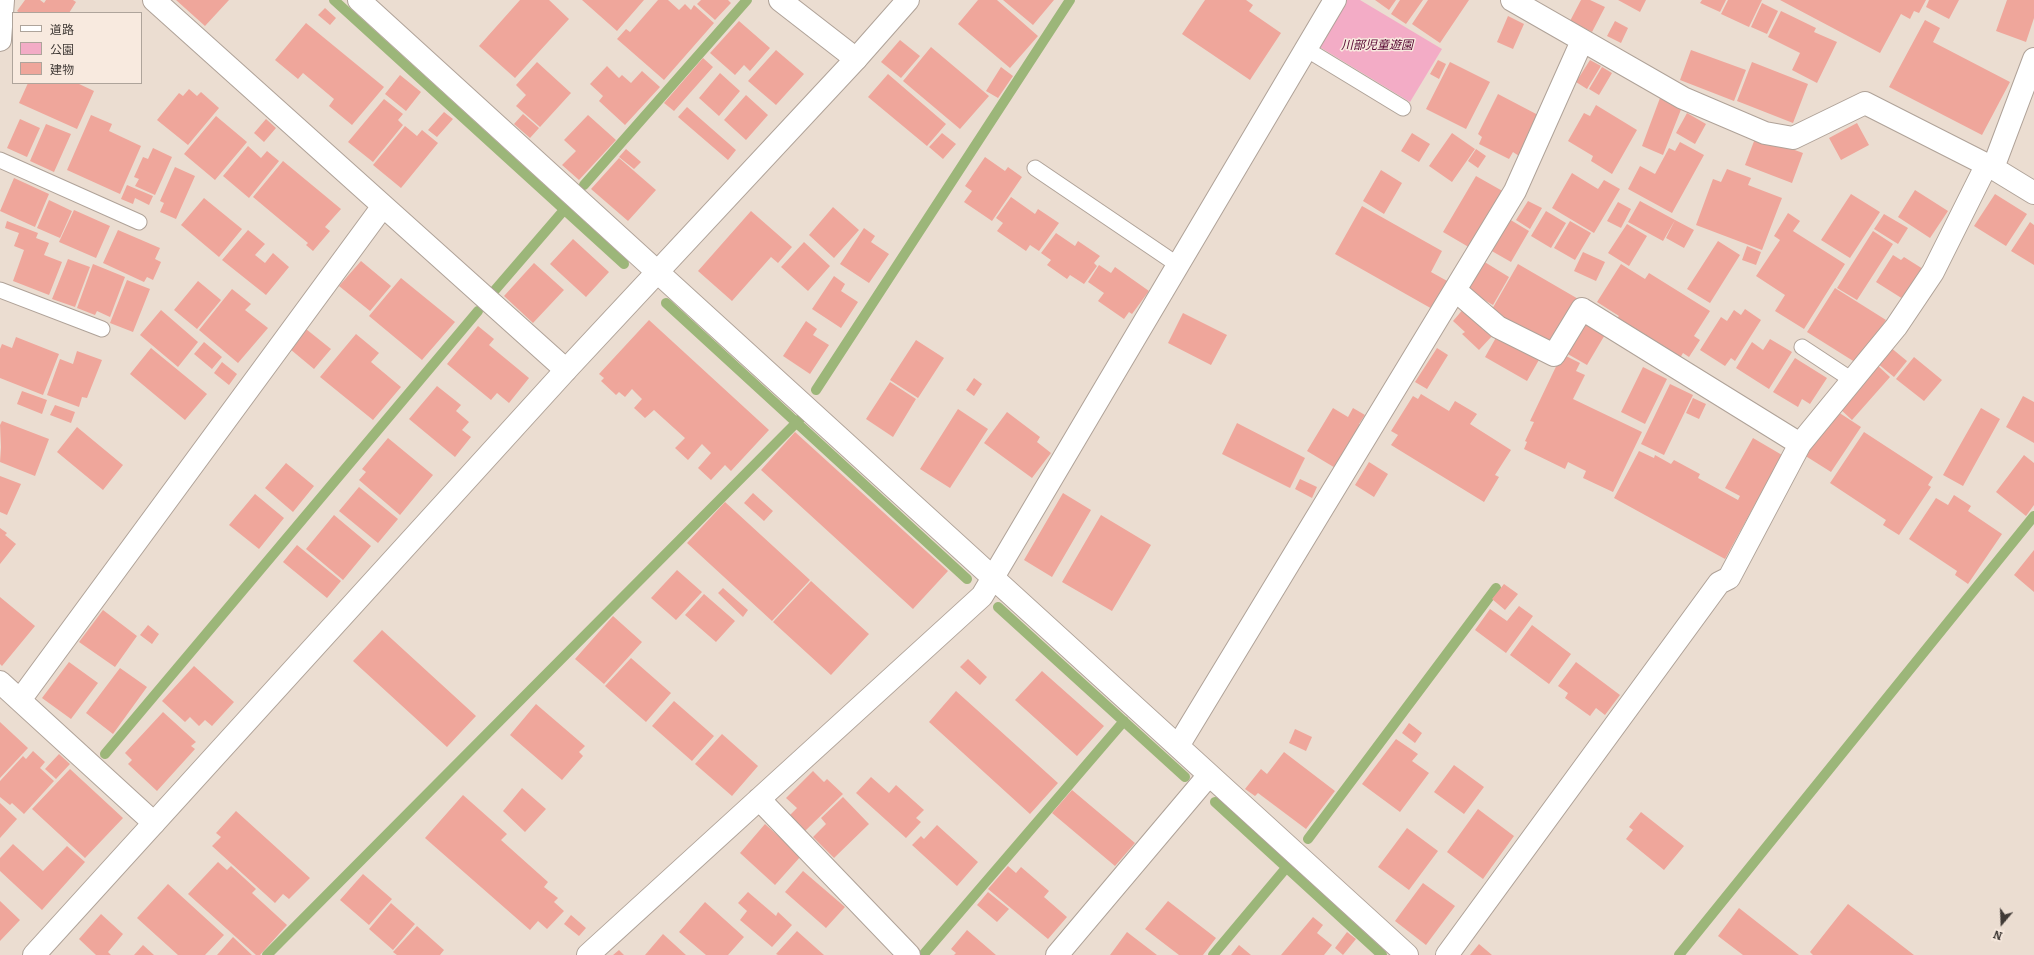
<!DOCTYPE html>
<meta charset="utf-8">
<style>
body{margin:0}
#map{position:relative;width:2034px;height:955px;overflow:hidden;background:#ebddd1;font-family:Bitter,"Noto Sans JP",serif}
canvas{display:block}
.legend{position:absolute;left:12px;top:12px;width:130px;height:72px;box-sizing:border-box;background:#f8eadf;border:1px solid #aea49b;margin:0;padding:5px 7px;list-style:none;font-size:12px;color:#403a36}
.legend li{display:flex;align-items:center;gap:8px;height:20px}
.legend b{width:20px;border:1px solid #aea49b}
.north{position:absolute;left:1982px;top:903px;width:40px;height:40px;-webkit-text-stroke:3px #f8eadf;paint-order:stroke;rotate:199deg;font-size:11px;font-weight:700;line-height:16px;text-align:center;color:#403a36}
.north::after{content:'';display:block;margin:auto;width:14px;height:18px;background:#403a36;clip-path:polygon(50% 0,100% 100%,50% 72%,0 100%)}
</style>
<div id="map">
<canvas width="2034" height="955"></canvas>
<ul class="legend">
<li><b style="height:5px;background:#fff"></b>道路</li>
<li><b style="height:11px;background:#f3acc6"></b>公園</li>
<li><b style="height:11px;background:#efa69b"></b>建物</li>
</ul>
<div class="north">N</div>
</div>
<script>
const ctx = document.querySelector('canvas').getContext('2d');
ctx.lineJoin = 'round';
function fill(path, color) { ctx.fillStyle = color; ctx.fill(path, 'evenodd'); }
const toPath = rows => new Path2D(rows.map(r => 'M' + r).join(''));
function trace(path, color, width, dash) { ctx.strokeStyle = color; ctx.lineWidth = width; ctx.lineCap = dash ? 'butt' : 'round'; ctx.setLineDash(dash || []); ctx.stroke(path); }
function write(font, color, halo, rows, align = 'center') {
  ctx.font = font + ' Bitter,"Noto Sans JP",serif'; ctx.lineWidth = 3; ctx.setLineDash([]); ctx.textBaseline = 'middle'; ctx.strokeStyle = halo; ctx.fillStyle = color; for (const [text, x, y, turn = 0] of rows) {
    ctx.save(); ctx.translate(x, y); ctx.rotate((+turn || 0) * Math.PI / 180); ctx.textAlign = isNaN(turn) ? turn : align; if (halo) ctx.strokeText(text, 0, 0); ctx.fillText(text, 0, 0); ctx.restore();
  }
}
const green = toPath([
 [1346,0,1360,0,1442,49,1410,102,1318,46]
]);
const stream = toPath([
 [334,0,624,264],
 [584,185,747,0],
 [495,290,564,210],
 [666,303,967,579],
 [816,390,1070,0],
 [998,607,1185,777],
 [105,754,478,311],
 [1215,802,1382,955],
 [1308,839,1496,588],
 [267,955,800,419],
 [923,955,1124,721],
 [1213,955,1286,868],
 [1679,955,2034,516]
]);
const building = toPath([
 [25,0,40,0,44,3,46,0,73,0,76,2,69,13,20,13,17,11],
 [176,0,229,0,205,26],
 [520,0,549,0,569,19,515,78,479,46],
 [582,0,644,0,617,31],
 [658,0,668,0,679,10,685,4,691,10,694,5,714,23,664,80,617,39,626,29,630,32],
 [701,0,728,0,731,3,715,20,697,4],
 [978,0,997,0,1038,36,1010,68,958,24],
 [1003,0,1054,0,1033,25],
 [1205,0,1246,0,1253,5,1249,11,1281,33,1250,80,1182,34],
 [1375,0,1396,0,1389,10],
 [1400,0,1423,0,1406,24,1391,14],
 [1428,0,1469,0,1440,43,1412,24],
 [1581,0,1590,0,1605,7,1592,32,1570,21],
 [1618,0,1646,0,1640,12],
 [1702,0,1726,0,1720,12,1700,3],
 [1728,0,1762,0,1749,27,1721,14],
 [1780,0,1926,0,1919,13,1914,11,1910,19,1901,14,1880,53],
 [1929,0,1959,0,1949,19,1926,7],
 [2007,0,2034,0,2034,18,2026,42,1996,31],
 [1762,3,1778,11,1767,34,1751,27],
 [325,8,336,18,330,25,318,15],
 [1781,11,1816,28,1814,32,1837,42,1817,83,1792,70,1800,53,1768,37],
 [1508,16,1524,24,1513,49,1497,42],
 [1925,20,1940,28,1933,42,2010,82,1982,135,1889,87],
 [739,21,770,48,750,71,744,65,735,75,710,53],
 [1615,21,1628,28,1621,43,1607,36],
 [306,23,384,87,352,125,329,106,334,99,303,73,298,79,275,60],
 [900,40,920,56,901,78,881,62],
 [931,47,989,96,960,129,903,81],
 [776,50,804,74,776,105,748,81],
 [1691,50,1746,70,1734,101,1680,80],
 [703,58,713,67,674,111,664,103],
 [1438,60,1446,64,1439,79,1430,74],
 [1590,60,1601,66,1587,89,1576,82],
 [537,62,571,93,540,127,516,106,526,95,516,85],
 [1450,62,1490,82,1466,129,1426,109],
 [1752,62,1808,84,1793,123,1737,101],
 [607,66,619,78,622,75,631,83,642,71,660,87,625,125,599,101,603,96,590,84],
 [1001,67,1013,76,998,98,986,91],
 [1602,67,1612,73,1599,95,1589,89],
 [720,73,740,91,719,116,699,98],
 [888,74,946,124,927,146,868,97],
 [400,75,421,92,406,111,385,94],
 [28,83,77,83,94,91,77,129,19,103],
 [189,89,197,96,201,92,219,108,188,145,157,120,179,93,183,96],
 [1498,94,1540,116,1519,156,1513,152,1509,159,1479,144,1482,137,1478,134],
 [746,95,768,115,746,140,724,120],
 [1660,98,1682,107,1663,155,1642,146],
 [384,99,403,114,398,120,403,125,373,162,348,142],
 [1596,105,1637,130,1612,174,1591,161,1593,156,1568,141,1584,113,1590,116],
 [687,107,736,150,728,160,678,117],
 [444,112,453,119,437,137,428,130],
 [1687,113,1706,124,1695,144,1676,133],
 [523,114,539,128,530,138,514,124],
 [91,115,112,124,109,131,141,146,120,194,67,170],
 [588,115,616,140,579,180,562,165,576,151,564,140],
 [216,116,247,142,215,180,184,154],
 [20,119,40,128,27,157,7,148],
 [266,119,276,128,264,142,254,133],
 [1857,123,1869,145,1841,160,1829,138],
 [46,124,71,134,54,172,30,161],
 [405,126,417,136,422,130,438,143,401,188,373,165],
 [942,133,956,144,943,159,929,147],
 [1412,133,1430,144,1419,162,1401,151],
 [1452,133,1475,149,1452,182,1429,166],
 [1756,136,1803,153,1792,183,1745,165],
 [1680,142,1704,155,1672,213,1628,189,1640,166,1655,174,1669,148,1675,151],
 [248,146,261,158,267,151,279,161,249,198,223,176],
 [153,148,172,157,155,195,135,186,139,179,134,177,143,157,148,159],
 [626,149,641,162,634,169,619,157],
 [1476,149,1486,156,1478,168,1468,161],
 [985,157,1005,171,1008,167,1022,177,992,221,964,202,972,191,965,186],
 [619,158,656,190,628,221,591,189],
 [283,161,341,209,325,227,330,231,313,251,306,245,308,243,253,197],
 [175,167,195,176,176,219,160,212,164,203,160,201],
 [1727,169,1751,178,1748,185,1782,198,1762,250,1696,225,1713,179,1721,182],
 [1381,170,1402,183,1384,214,1363,201],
 [1572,173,1598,189,1604,180,1620,189,1594,233,1552,208],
 [1476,176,1506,193,1472,249,1443,232],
 [14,178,49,194,35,227,0,211],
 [127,185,153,196,149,205,135,198,133,204,121,199],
 [1915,190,1948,211,1930,238,1898,217],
 [1851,194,1880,212,1850,258,1821,240],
 [1995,194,2027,214,2006,246,1974,226],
 [1011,197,1035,214,1038,209,1059,223,1039,251,1030,245,1026,251,997,231,1003,223,996,218],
 [204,198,242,229,219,257,181,225],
 [49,200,72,211,60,238,37,228],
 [1528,201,1542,208,1530,229,1516,220],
 [1640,201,1675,220,1663,241,1628,222],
 [1618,202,1631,209,1621,228,1607,221],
 [1362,206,1442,251,1431,272,1449,282,1434,310,1335,254],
 [833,207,859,230,834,258,809,235],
 [74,210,110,226,96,258,59,242],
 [751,211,792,247,778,263,771,257,732,301,698,271],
 [1546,211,1566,223,1551,248,1531,236],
 [1788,213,1800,221,1793,231,1845,264,1804,329,1775,311,1785,295,1756,276,1780,240,1774,236],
 [1884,214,1908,228,1898,244,1874,229],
 [1509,219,1529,231,1511,262,1490,250],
 [1675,220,1694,230,1684,248,1666,238],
 [7,221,38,233,36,238,49,243,44,255,62,262,49,295,13,281,24,250,14,246,19,233,5,228],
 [1570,221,1591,233,1575,260,1554,248],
 [2030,222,2034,225,2034,265,2011,251],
 [1627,224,1647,236,1629,266,1608,253],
 [864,228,875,236,871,242,889,254,869,283,840,264],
 [118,230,160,248,155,259,161,262,153,280,147,277,144,282,103,263],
 [248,230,265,244,255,255,265,263,273,253,289,267,266,295,222,260],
 [1873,231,1893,244,1857,300,1837,288],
 [1056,233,1075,246,1078,241,1100,256,1094,263,1097,266,1084,284,1070,275,1067,279,1047,265,1051,260,1041,253],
 [573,239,609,272,586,297,550,264],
 [1718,241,1740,255,1710,303,1687,289],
 [804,242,830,266,808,291,781,267],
 [1747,246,1761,252,1756,265,1742,260],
 [1583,252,1605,262,1596,281,1574,271],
 [1893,255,1901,260,1904,257,1923,269,1903,299,1876,282],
 [68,259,90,267,75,307,52,299],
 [361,261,391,286,370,311,339,286],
 [1483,261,1509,277,1493,305,1467,290],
 [534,263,564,290,533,323,504,296],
 [93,264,125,277,110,317,97,311,95,315,77,308],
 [1518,264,1580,300,1552,346,1491,311],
 [1621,264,1645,279,1649,273,1710,311,1694,336,1700,340,1689,357,1683,353,1680,358,1617,318,1619,316,1597,302],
 [1099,265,1111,273,1115,267,1149,291,1132,314,1129,312,1124,319,1098,301,1104,293,1088,282],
 [834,276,845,284,841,291,858,302,841,328,812,309],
 [401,278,455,322,422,360,369,316],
 [127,280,150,289,133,332,110,323],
 [198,281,221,300,197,329,174,310],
 [1835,288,1886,320,1858,364,1807,332],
 [232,289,251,304,245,310,268,328,238,363,199,330],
 [1465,307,1494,334,1479,350,1462,334,1465,332,1453,321],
 [1745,309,1761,320,1735,361,1731,358,1725,366,1700,350,1721,317,1727,321,1734,310,1741,315],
 [161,310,198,342,178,367,140,335],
 [1183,313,1227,335,1211,365,1168,343],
 [649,320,769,430,731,471,725,465,711,480,698,468,711,453,702,444,688,460,675,448,685,438,654,410,645,418,634,408,642,399,632,389,625,397,619,392,616,395,601,381,604,378,599,374],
 [806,321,817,329,813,335,829,345,810,374,783,356],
 [1585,321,1606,333,1587,365,1566,353],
 [478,326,494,339,489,345,529,378,509,403,497,393,491,400,447,364],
 [306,329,331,349,314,369,290,349],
 [356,334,379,353,371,362,401,387,373,420,320,377],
 [1498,334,1540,358,1527,381,1485,357],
 [16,337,59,354,43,395,0,378,0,349,2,344,12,348],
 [1770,339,1792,352,1769,389,1736,368,1752,342,1763,350],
 [916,340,944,358,918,398,890,380],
 [204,342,222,357,212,369,194,354],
 [1890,347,1907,361,1894,377,1877,363],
 [151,348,207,394,185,420,130,374],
 [1437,348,1448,355,1427,389,1415,382],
 [77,351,102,360,87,398,82,397,79,407,47,395,60,359,73,364],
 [1562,354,1580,363,1576,371,1585,375,1573,399,1642,432,1613,492,1583,478,1586,471,1568,462,1565,469,1524,449,1527,442,1525,441,1534,422,1530,421],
 [1914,357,1942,380,1924,401,1896,379],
 [1795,358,1827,378,1810,404,1802,399,1798,407,1773,392],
 [222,362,237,374,229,385,214,373],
 [1876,364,1890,377,1852,420,1838,407],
 [1643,367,1667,379,1645,424,1621,412],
 [974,378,982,384,974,396,966,390],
 [890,382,916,399,893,437,866,419],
 [1670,384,1693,395,1664,455,1641,444],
 [437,386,461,405,456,411,469,422,462,430,471,437,455,457,409,419],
 [22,391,47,400,42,414,17,404],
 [1421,394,1449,411,1455,401,1477,414,1470,424,1511,450,1495,475,1499,477,1484,502,1391,445,1398,435,1391,431,1413,396,1418,399],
 [2023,396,2034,402,2034,443,2006,427],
 [1693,398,1706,404,1699,419,1686,413],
 [55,405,75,412,71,423,50,415],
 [1333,408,1348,417,1353,408,1365,415,1359,424,1362,426,1337,469,1307,451],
 [1981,408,2000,419,1963,486,1943,475],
 [958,409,988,429,950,488,920,469],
 [1835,410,1861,427,1831,472,1804,455],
 [1007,412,1040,437,1037,442,1051,453,1032,478,984,443],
 [2,421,49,439,35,476,0,462,1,447,0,425],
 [1237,423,1305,458,1290,488,1222,454],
 [77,427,123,465,103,490,57,452],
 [795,432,948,571,913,609,761,470],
 [1864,432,1933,477,1928,485,1931,487,1899,535,1883,525,1886,520,1830,483],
 [388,438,433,475,400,515,359,480,366,472,362,469],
 [1753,438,1782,455,1725,559,1614,498,1639,451,1654,458,1655,455,1671,464,1674,460,1700,474,1698,478,1738,500,1740,496,1725,488],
 [2024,455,2034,463,2034,505,2026,516,1996,492],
 [1369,462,1388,474,1374,497,1355,485],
 [286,463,314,486,293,512,265,488],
 [0,476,21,484,7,515,0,512],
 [1300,479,1317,487,1312,498,1295,489],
 [359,487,398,519,378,543,339,511],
 [753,493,773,511,764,521,744,503],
 [1063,493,1091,510,1052,577,1024,560],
 [255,494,284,518,259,549,229,525],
 [1954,495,1971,506,1968,511,2002,534,1968,584,1955,575,1957,571,1909,539,1936,498,1948,505],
 [725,502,810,580,772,621,687,543],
 [334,515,371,546,343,580,306,549],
 [1101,515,1151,545,1112,611,1062,582],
 [0,528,7,533,5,535,16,544,0,564],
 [297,545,341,581,327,598,283,562],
 [2034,550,2034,592,2014,575],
 [677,570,702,592,676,620,651,598],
 [811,581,869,634,831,675,773,622],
 [1504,584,1518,594,1505,610,1492,599],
 [723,588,748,610,743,617,718,593],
 [704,594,735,621,716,642,685,615],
 [0,597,35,626,2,666,0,664],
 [1519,606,1533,616,1506,653,1475,630,1490,609,1507,621],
 [103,610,137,636,115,667,79,642],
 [613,616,642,642,604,684,575,659],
 [148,625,159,634,152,644,140,635],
 [1532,625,1571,654,1549,684,1510,655],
 [382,630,476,716,447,747,353,661],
 [631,658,671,693,646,722,605,686],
 [968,659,987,677,980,685,960,667],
 [69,662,98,683,71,719,42,698],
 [1576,662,1620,695,1605,715,1596,708,1590,716,1565,698,1568,693,1558,686],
 [194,666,234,702,212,726,205,720,199,726,190,717,185,722,162,701],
 [120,668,147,687,113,734,86,713],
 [1042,671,1104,726,1077,756,1015,700],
 [956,691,1058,783,1030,814,929,722],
 [674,701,714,736,692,761,652,726],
 [536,704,585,746,579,752,583,756,562,780,510,735],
 [163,712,196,742,191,746,195,749,157,791,128,764,132,760,125,753],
 [0,722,28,748,0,778],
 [1409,723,1422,733,1415,743,1402,733],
 [1295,729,1312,737,1306,751,1289,743],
 [722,734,758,766,732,796,695,764],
 [1396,739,1418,754,1412,761,1429,773,1400,812,1362,784],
 [33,751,45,762,40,768,54,781,24,814,12,803,10,805,0,797,0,781,23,756,26,759],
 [1284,752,1335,791,1306,829,1258,793,1255,796,1245,789,1261,769,1267,774],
 [59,754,70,764,56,779,45,769],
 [1454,765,1484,787,1464,814,1434,792],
 [70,769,123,818,85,858,32,809],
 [813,771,824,782,827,779,843,794,805,831,790,815,797,808,786,798],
 [871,777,889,793,896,785,924,810,916,818,921,822,906,838,856,793],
 [522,788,546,809,525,832,503,811],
 [1072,790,1135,843,1115,866,1052,813],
 [463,795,507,834,501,840,548,882,544,887,558,898,554,902,564,911,547,929,538,921,530,930,425,838],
 [843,797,869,824,834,858,813,837,826,824,821,818],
 [0,803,17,819,0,838],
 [1478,809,1514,836,1483,879,1447,852],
 [236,811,310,878,289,899,283,894,275,903,212,846,221,837,216,833],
 [1641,812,1684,846,1664,870,1626,839,1633,830,1629,827],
 [765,824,801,856,775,885,740,853],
 [937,825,978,862,957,886,912,845,921,836,924,839],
 [1407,828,1438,851,1409,890,1378,867],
 [13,844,43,871,67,846,85,862,42,910,0,871,0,858],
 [218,862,227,870,231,866,256,889,252,893,287,925,260,955,256,955,188,894],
 [1008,866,1016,873,1021,867,1049,891,1044,897,1067,917,1048,939,988,889],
 [803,871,845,907,826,928,785,892],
 [363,874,392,899,369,925,340,900],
 [1423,883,1455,906,1426,945,1395,921],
 [168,884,224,935,205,955,178,955,137,918],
 [748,892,776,916,778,912,792,925,772,947,740,920,747,911,738,903],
 [988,892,1009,909,997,922,977,905],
 [0,901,20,920,0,941],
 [1168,901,1216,938,1203,955,1179,955,1145,929],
 [705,902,744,937,728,955,706,955,679,932],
 [391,903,415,924,393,950,369,929],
 [1848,904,1914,955,1813,955,1810,952],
 [1739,908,1799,955,1743,955,1718,936],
 [101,914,123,934,108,952,111,955,96,955,79,939],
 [571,915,586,928,579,936,564,924],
 [1313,917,1323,925,1317,933,1332,945,1324,955,1281,955],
 [417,926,444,950,440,955,397,955,393,952],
 [967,930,996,955,954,955,956,953,951,949],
 [797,931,824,955,778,955,776,954],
 [1127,932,1157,955,1110,955],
 [1347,932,1356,939,1343,955,1335,948],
 [663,934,686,955,645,955],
 [233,937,252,955,217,955],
 [1479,944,1492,955,1470,955],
 [143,945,154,955,134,955],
 [1239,945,1251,955,1231,955],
 [619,950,624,955,613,955]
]);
const lane = toPath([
 [1306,49,1403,108],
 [0,160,139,222],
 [1035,168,1178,265],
 [0,290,102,329],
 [1802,347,1852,380]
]);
const street = toPath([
 [154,0,566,370],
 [359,0,1407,955],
 [780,0,856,59],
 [1512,0,1683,98,1765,133,1793,138,1865,103,1993,168,2034,193],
 [0,40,3,0],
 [1993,168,2034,59],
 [1455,290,1498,327,1554,355,1582,309,1800,444],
 [0,682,154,823],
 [20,700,383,206],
 [1178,746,1515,191,1582,41],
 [759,799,909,955],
 [588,955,982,596,1335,0],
 [1057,955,1209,775],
 [1447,955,1719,583,1729,578,1800,444,1896,327,1933,272,1987,164]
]);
const secondary = toPath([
 [34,955,566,370,856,59,908,0]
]);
const parkNames = [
 ["川部児童遊園",1377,46]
];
fill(green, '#f3acc6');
trace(stream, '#9cb679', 10);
fill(building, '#efa69b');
trace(lane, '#afa298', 17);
trace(street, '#afa298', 24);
trace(secondary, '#afa298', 24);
trace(lane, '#fff', 15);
trace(street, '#fff', 22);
trace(secondary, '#fff', 22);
write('italic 12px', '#53002d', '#f8eadf', parkNames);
</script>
